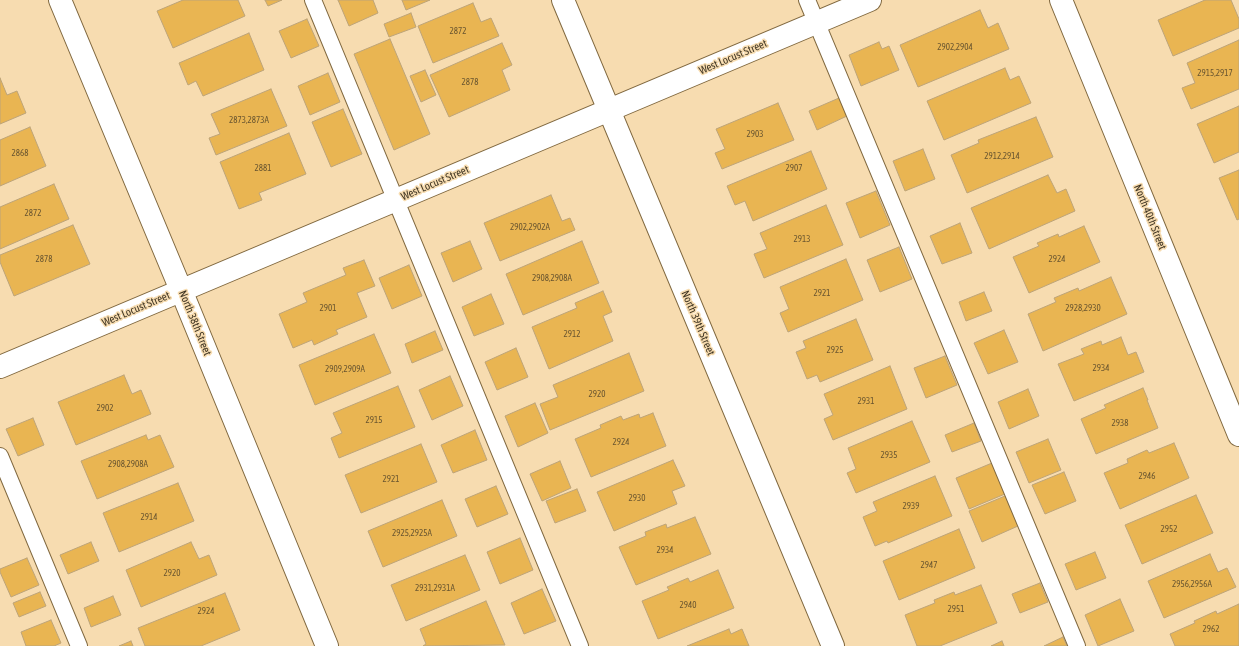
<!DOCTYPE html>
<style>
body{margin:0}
canvas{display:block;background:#f7dcb0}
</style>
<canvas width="1239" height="646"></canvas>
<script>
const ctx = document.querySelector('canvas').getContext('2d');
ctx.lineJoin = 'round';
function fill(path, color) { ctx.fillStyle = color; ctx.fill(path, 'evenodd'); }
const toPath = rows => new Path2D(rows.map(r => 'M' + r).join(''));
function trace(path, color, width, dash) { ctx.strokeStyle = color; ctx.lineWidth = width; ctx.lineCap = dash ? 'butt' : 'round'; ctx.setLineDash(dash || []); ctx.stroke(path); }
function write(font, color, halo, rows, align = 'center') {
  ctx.font = font + ' "Asap Condensed",sans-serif'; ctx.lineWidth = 3; ctx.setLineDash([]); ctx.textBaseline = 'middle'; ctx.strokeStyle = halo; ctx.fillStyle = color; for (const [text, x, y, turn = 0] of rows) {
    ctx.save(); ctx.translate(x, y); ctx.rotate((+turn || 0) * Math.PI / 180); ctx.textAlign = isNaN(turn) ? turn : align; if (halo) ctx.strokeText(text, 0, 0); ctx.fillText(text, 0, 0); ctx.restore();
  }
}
const building = toPath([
 [183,0,238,0,245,16,173,48,157,11,183,0],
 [265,0,282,0,268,6,265,0],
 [338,0,373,0,378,13,349,26,338,0],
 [402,0,430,0,406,10,402,0],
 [1205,0,1231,0,1239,19,1239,28,1173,56,1158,20,1205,0],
 [473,3,481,22,491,18,499,36,433,63,418,26,473,3],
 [980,10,988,28,998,23,1009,49,918,87,900,45,980,10],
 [411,13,416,27,389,37,384,24,411,13],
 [307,19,319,46,291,58,279,31,307,19],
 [249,33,264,70,203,96,196,81,188,85,179,63,249,33],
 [390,39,430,134,394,150,354,54,390,39],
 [1239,40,1239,89,1191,109,1182,88,1195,83,1187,63,1239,40],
 [879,42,882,49,889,46,899,70,861,86,849,55,879,42],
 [502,43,512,65,502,70,510,90,449,117,430,75,502,43],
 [1005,68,1010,80,1019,76,1031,103,944,140,927,101,1005,68],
 [425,70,436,95,421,102,410,76,425,70],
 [328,73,340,102,310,115,298,86,328,73],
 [0,78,7,95,17,91,26,113,0,124,0,78],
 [271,89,287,126,216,155,209,138,220,134,211,114,271,89],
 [839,98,847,116,817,130,809,111,839,98],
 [778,103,794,140,722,169,715,153,725,149,716,129,778,103],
 [1239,106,1239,152,1214,163,1197,124,1239,106],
 [343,109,362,154,331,167,312,122,343,109],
 [1036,117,1053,157,967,193,951,155,979,143,978,140,1036,117],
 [30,127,46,166,0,186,0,140,30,127],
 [289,133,306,174,259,193,262,200,239,209,220,162,289,133],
 [923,149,935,179,905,191,893,161,923,149],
 [811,151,827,189,753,221,745,201,735,205,727,186,811,151],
 [1239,170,1239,219,1237,220,1219,178,1239,170],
 [1048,175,1057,193,1066,189,1075,211,989,249,971,208,1048,175],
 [54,184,69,219,0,249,0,207,54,184],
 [876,191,890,225,860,238,846,203,876,191],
 [551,195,562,221,570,218,575,230,500,261,484,223,551,195],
 [826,205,843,245,764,278,754,254,767,249,760,233,826,205],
 [960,223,972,253,942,264,930,236,960,223],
 [73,225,90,264,14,296,0,262,0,255,73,225],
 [1084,226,1100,262,1029,293,1013,257,1039,246,1037,243,1058,234,1059,237,1084,226],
 [470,241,482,269,453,282,441,253,470,241],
 [582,241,599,283,523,315,506,274,582,241],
 [899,247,912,279,880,292,867,260,899,247],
 [846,259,863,300,788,332,780,313,789,309,780,287,846,259],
 [364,260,375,286,357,293,367,317,336,330,338,334,314,345,312,340,293,348,279,314,307,302,303,293,346,275,343,268,364,260],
 [409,265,422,296,392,309,379,278,409,265],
 [1111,277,1127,314,1043,351,1028,314,1056,302,1054,298,1078,288,1079,291,1111,277],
 [603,291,612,312,603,316,613,341,549,369,532,327,577,308,575,303,603,291],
 [984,292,992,311,966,321,959,302,984,292],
 [491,294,504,324,474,336,462,307,491,294],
 [856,319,873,360,820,382,817,375,807,379,796,352,806,348,803,341,856,319],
 [1004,330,1018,362,988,374,974,343,1004,330],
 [435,331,443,350,412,363,405,344,435,331],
 [374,334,391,373,315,405,299,365,374,334],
 [1121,337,1128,355,1136,352,1144,372,1074,401,1058,364,1084,354,1081,349,1101,341,1102,345,1121,337],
 [516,348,528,377,497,390,485,362,516,348],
 [629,353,644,391,550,430,540,404,558,397,553,385,629,353],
 [945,356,957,385,926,398,914,368,945,356],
 [890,366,907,409,833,440,824,419,833,415,824,394,890,366],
 [124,375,132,394,141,390,151,414,76,445,58,402,124,375],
 [450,376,463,406,432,420,419,390,450,376],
 [398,386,415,427,339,458,331,438,342,433,333,413,398,386],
 [1143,388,1148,400,1147,400,1158,428,1096,454,1081,419,1106,408,1104,405,1143,388],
 [1028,389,1039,416,1009,429,998,402,1028,389],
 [535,403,548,433,518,447,505,416,535,403],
 [653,413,666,446,591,477,575,439,601,428,600,425,621,416,623,420,639,414,640,418,653,413],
 [33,418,44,445,18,456,6,429,33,418],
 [912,421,930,462,856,493,847,473,856,469,848,448,912,421],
 [974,423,981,441,952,452,945,435,974,423],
 [475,430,487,460,453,473,441,445,475,430],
 [146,435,148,440,160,435,174,467,97,499,81,461,146,435],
 [1048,439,1061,470,1029,483,1016,452,1048,439],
 [1174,443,1189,478,1120,509,1104,473,1128,463,1127,459,1147,450,1149,453,1174,443],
 [421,444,437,482,361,513,345,475,421,444],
 [673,460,685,486,672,491,677,504,614,531,597,492,673,460],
 [560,461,571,488,542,501,530,474,560,461],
 [992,463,1005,494,969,509,956,478,992,463],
 [1064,472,1076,501,1045,514,1032,485,1064,472],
 [935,476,952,516,888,543,887,541,875,546,863,517,877,511,873,502,935,476],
 [178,483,194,521,119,552,103,513,178,483],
 [496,486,508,514,477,527,465,499,496,486],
 [577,489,586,511,555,523,546,501,577,489],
 [1196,495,1213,533,1142,564,1125,525,1196,495],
 [1005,496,1018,526,982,542,969,511,1005,496],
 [442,500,457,536,383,567,368,531,442,500],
 [695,517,711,554,636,585,619,547,646,536,645,532,666,524,667,528,695,517],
 [959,529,975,568,899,600,883,561,959,529],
 [520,538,533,570,500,584,487,552,520,538],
 [91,542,99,561,68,574,60,555,91,542],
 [191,542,199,559,209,555,217,575,141,607,126,570,191,542],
 [1095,552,1106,578,1076,590,1065,564,1095,552],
 [1210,554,1218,572,1227,568,1236,587,1164,618,1148,581,1210,554],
 [465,555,480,590,406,621,391,585,465,555],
 [27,558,39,585,11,597,0,572,0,569,27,558],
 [718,570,734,608,658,639,642,601,669,590,667,587,688,578,690,582,718,570],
 [1040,583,1048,602,1020,613,1012,594,1040,583],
 [981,585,997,623,940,646,917,646,905,615,935,603,934,600,954,592,955,595,981,585],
 [542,589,556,621,524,634,511,603,542,589],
 [40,592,46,606,19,617,13,603,40,592],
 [225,593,240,630,201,646,145,646,138,628,225,593],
 [113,596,121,615,91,627,84,608,113,596],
 [1120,599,1134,631,1098,646,1085,615,1120,599],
 [486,601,505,645,423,646,426,644,420,629,486,601],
 [1239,604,1239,646,1175,646,1170,634,1195,623,1194,621,1216,611,1217,614,1239,604],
 [51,620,61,643,54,646,26,646,21,632,51,620],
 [729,629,731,634,742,629,749,646,687,646,729,629],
 [1063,637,1067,646,1044,646,1063,637],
 [131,641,133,646,119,646,131,641],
 [1002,641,1004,646,991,646,1002,641]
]);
const lane = toPath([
 [313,0,580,646],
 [807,0,1077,646],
 [0,456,79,646]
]);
const street = toPath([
 [60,0,181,290,327,646],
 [563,0,833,646],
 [1061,0,1239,435]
]);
const secondary = toPath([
 [0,367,870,0]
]);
const numberNames = [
 ["2872",458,31],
 ["2902,2904",955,47],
 ["2915,2917",1215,73],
 ["2878",470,82],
 ["2873,2873A",249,120],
 ["2903",755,134],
 ["2868",20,153],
 ["2912,2914",1002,156],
 ["2881",263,168],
 ["2907",794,168],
 ["2872",33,213],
 ["2902,2902A",530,227],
 ["2913",802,239],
 ["2878",44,259],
 ["2924",1057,259],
 ["2908,2908A",552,278],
 ["2921",822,293],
 ["2901",328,308],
 ["2928,2930",1083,308],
 ["2912",572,334],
 ["2925",835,350],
 ["2934",1101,368],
 ["2909,2909A",345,369],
 ["2920",597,394],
 ["2931",866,401],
 ["2902",105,408],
 ["2915",374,420],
 ["2938",1120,423],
 ["2924",621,442],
 ["2935",889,455],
 ["2908,2908A",128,464],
 ["2946",1147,476],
 ["2921",391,479],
 ["2930",637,498],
 ["2939",911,506],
 ["2914",149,517],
 ["2952",1169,529],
 ["2925,2925A",412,533],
 ["2934",665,550],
 ["2947",929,565],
 ["2920",172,573],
 ["2956,2956A",1192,584],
 ["2931,2931A",435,588],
 ["2940",688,605],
 ["2951",956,609],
 ["2924",206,611],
 ["2962",1211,629]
];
const streetNames = [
 ["West Locust Street",733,57,-23],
 ["West Locust Street",435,183,-23],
 ["North 40th Street",1150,217,68],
 ["West Locust Street",136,309,-23],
 ["North 38th Street",195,323,68],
 ["North 39th Street",698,323,67]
];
fill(building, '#e9b552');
trace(building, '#bda479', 1);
trace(lane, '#816940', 18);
trace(street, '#816940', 24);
trace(secondary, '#816940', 24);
trace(lane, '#fff', 16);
trace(street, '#fff', 22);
trace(secondary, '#fff', 22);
write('9px', '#6a5630', null, numberNames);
write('11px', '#403624', '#f7dcb0', streetNames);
</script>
